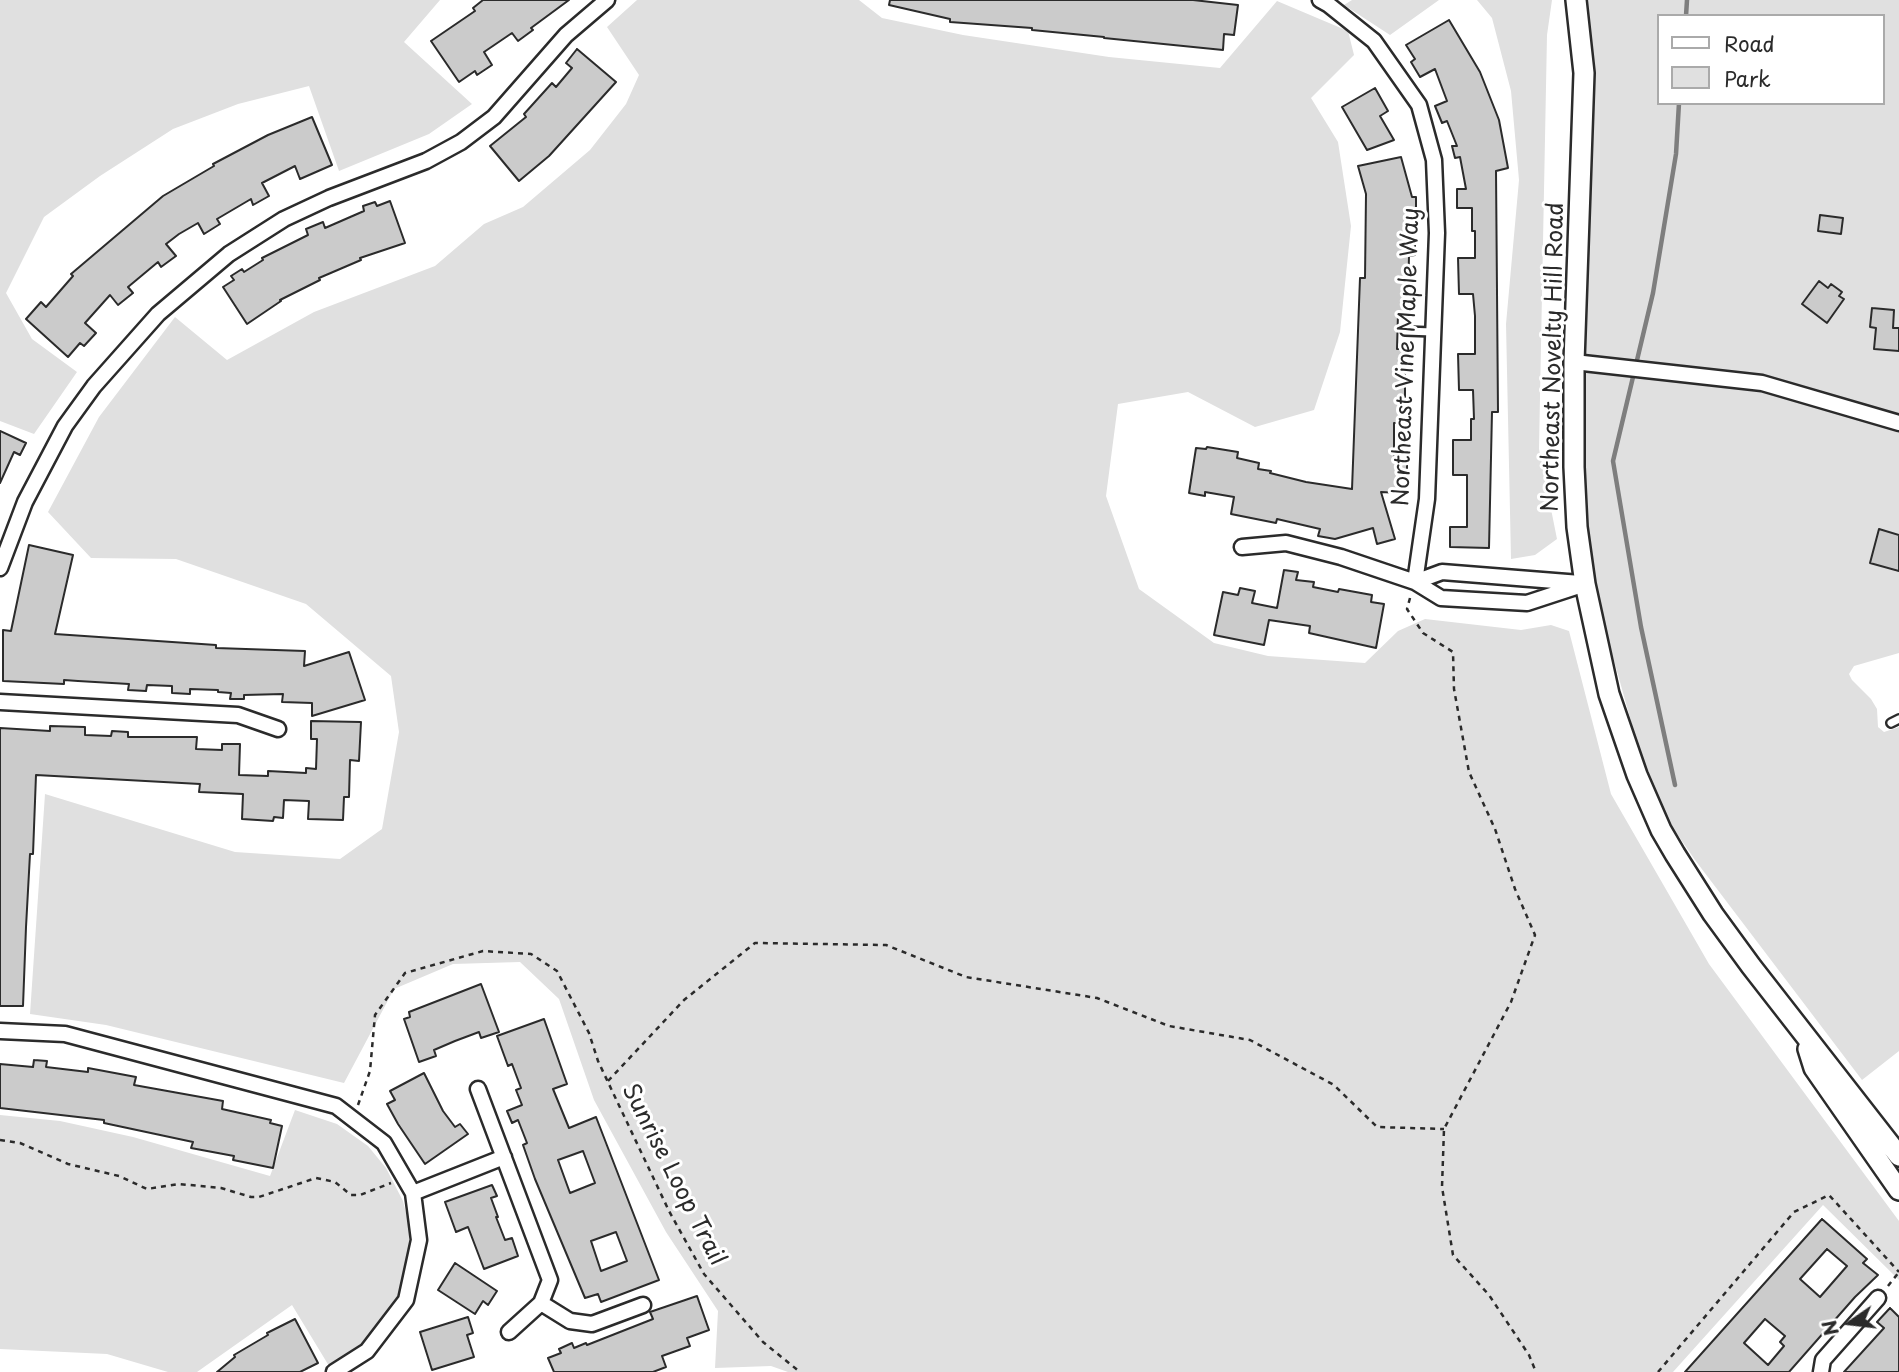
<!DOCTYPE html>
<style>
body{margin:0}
#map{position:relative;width:1899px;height:1372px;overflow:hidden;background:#fff;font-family:"Playpen Sans",sans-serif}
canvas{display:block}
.legend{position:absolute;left:1657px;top:14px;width:228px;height:91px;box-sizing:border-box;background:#fff;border:2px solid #aaa;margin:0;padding:9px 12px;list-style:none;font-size:21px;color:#2b2b2b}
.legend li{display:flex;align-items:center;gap:14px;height:35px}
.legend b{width:35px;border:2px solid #aaa}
.north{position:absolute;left:1815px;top:1288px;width:70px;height:70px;-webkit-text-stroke:5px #fff;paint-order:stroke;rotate:256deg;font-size:19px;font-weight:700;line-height:28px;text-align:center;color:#2b2b2b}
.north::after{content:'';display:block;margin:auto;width:24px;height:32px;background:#2b2b2b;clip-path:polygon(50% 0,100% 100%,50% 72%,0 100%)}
</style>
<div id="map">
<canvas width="1899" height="1372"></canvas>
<ul class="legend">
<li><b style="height:9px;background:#fff"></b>Road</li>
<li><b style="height:19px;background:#e0e0e0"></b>Park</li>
</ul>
<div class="north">N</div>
</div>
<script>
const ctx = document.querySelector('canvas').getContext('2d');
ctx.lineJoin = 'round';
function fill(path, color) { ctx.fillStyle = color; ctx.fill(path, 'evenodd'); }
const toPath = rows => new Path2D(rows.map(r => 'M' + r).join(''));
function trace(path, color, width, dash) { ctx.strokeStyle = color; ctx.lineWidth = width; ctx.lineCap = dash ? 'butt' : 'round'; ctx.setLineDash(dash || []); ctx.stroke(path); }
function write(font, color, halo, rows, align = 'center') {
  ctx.font = font + ' "Playpen Sans",sans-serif'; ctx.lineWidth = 6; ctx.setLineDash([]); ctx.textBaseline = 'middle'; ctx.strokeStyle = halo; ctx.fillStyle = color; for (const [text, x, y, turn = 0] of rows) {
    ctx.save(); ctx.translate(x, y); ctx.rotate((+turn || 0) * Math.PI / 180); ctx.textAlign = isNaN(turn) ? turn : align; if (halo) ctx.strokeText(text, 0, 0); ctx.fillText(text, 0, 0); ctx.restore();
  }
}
const green = toPath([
 [0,0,440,0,404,42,472,104,429,134,339,171,309,86,238,104,173,129,100,176,44,217,6,293,32,339,77,372,34,434,0,421],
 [637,0,859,0,882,18,963,35,1109,57,1220,68,1277,1,1348,31,1354,55,1311,98,1338,142,1351,226,1340,332,1314,410,1255,427,1188,392,1118,404,1106,496,1139,589,1214,643,1268,656,1365,663,1398,631,1425,619,1521,630,1551,625,1569,631,1611,794,1709,964,1899,1221,1899,1280,1823,1205,1673,1372,788,1372,771,1366,715,1368,718,1311,666,1232,594,1100,559,999,520,962,453,964,394,989,344,1083,106,1025,30,1014,45,794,235,852,340,859,382,829,399,732,391,676,306,604,176,559,91,558,48,512,99,417,175,317,227,360,314,312,435,266,484,224,523,207,590,150,626,104,639,75,607,27],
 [1352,0,1439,0,1390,35,1344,5],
 [1477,0,1552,0,1547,35,1539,449,1557,539,1535,555,1511,559,1506,324,1519,180,1511,91,1492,18],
 [1574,0,1899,0,1899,653,1854,666,1849,674,1852,680,1871,699,1877,709,1878,727,1884,732,1899,727,1899,1051,1862,1080,1695,860,1664,815,1649,785,1611,650,1599,652,1574,467],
 [1659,16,1883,16,1883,103,1659,103],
 [295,1110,337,1124,368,1146,386,1168,403,1201,408,1221,410,1250,404,1284,394,1307,379,1329,363,1344,329,1366,292,1305,197,1372,168,1372,107,1354,0,1349,0,1115,60,1121,133,1137,270,1176]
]);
const stream = toPath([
 [1686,16,1687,0],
 [1675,785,1641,627,1613,461,1653,293,1676,154,1679,103]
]);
const building = toPath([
 [483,0,569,0,531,28,533,30,518,41,512,33,484,52,492,65,477,75,475,71,459,82,431,41,475,11,473,8,483,0],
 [890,0,1193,0,1238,5,1234,35,1224,34,1223,50,1104,38,1104,37,1032,30,1032,28,950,22,950,19,889,5,890,0],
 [1449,20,1480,72,1499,120,1508,168,1496,171,1498,412,1492,412,1489,548,1450,547,1450,527,1467,527,1467,475,1453,475,1453,440,1471,440,1471,419,1474,419,1473,390,1459,390,1458,354,1475,354,1475,316,1473,294,1459,294,1458,258,1475,258,1475,231,1472,231,1472,208,1457,208,1457,189,1466,189,1460,157,1455,158,1452,146,1457,146,1447,121,1442,123,1435,106,1447,101,1435,69,1420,77,1411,62,1415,59,1406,45,1449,20],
 [577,49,616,82,549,156,519,181,490,146,526,117,524,114,552,83,556,87,572,68,566,63,577,49],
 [1375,88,1388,111,1380,116,1394,140,1367,150,1342,107,1375,88],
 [312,117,332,165,300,179,295,166,262,183,269,196,253,205,251,199,217,219,220,224,204,234,198,223,179,234,166,244,176,256,161,267,158,262,128,287,133,293,118,305,110,295,85,323,96,333,84,346,80,343,68,357,26,319,41,302,46,307,73,276,71,274,163,196,214,166,213,164,268,135,312,117],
 [1401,157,1412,197,1416,197,1416,214,1410,214,1410,241,1415,241,1415,255,1409,256,1408,296,1413,296,1413,314,1398,314,1397,349,1411,349,1411,368,1405,368,1405,405,1409,405,1409,423,1394,423,1394,459,1407,459,1407,478,1400,478,1400,493,1381,492,1395,539,1377,544,1373,528,1335,539,1318,536,1320,529,1277,519,1276,523,1231,514,1234,497,1205,492,1205,496,1189,493,1196,448,1206,449,1207,447,1238,452,1237,458,1259,463,1258,469,1271,471,1270,473,1306,482,1352,489,1360,278,1365,278,1366,194,1358,166,1401,157],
 [390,201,405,243,360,258,361,260,319,278,320,280,280,300,281,301,247,324,223,287,234,280,231,276,242,269,244,272,263,260,262,258,308,235,306,229,323,222,325,228,364,211,363,206,375,202,377,206,390,201],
 [1820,215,1843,218,1841,234,1818,231,1820,215],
 [1819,281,1828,288,1831,284,1842,292,1839,296,1844,299,1827,323,1802,304,1819,281],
 [1872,308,1894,310,1893,328,1899,328,1899,351,1874,349,1876,328,1870,327,1872,308],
 [0,431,26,443,20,455,14,452,0,483,0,431],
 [1879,529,1899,535,1899,571,1870,563,1879,529],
 [29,545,73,555,55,634,216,645,216,648,305,651,304,666,349,652,365,700,312,716,312,703,282,702,283,694,244,695,244,699,230,699,231,693,218,692,218,690,190,689,190,694,172,693,172,686,147,685,146,691,128,690,129,684,78,681,64,680,64,684,3,681,3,630,11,631,29,545],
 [1284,570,1298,572,1296,580,1314,582,1313,587,1338,592,1339,589,1372,595,1371,602,1384,604,1376,648,1309,633,1310,626,1269,620,1264,645,1214,635,1223,592,1238,595,1240,588,1255,591,1252,603,1277,608,1284,570],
 [311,721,361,722,359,761,350,760,349,797,344,797,343,820,308,819,309,801,284,800,283,818,274,817,273,821,242,819,243,794,199,792,200,784,36,775,33,854,30,854,26,927,23,1006,0,1006,0,728,50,731,50,726,85,727,85,735,111,736,112,731,128,732,128,737,197,737,196,749,222,750,222,744,240,744,239,775,268,776,268,771,306,773,306,768,316,769,317,739,311,739,311,721],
 [481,984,499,1032,481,1038,479,1032,455,1041,434,1050,436,1056,419,1062,404,1019,410,1017,409,1012,481,984],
 [544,1019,567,1084,553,1089,569,1128,596,1117,659,1280,601,1302,598,1294,585,1298,535,1179,523,1145,527,1143,518,1120,512,1123,507,1111,522,1105,516,1090,521,1088,512,1064,508,1066,497,1036,544,1019],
 [583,1151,595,1183,570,1193,558,1160,583,1151],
 [616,1232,627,1261,601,1271,591,1241,616,1232],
 [34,1060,47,1061,46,1067,88,1072,88,1068,136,1077,134,1085,223,1101,222,1109,271,1120,270,1123,282,1126,273,1168,233,1160,234,1156,191,1148,193,1142,104,1123,104,1120,0,1108,0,1064,33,1067,34,1060],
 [424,1073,443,1111,455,1127,460,1124,468,1134,425,1164,398,1124,387,1104,395,1100,390,1091,424,1073],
 [492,1185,497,1196,491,1198,498,1217,496,1217,505,1240,512,1238,518,1256,484,1269,468,1227,456,1232,445,1202,492,1185],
 [1822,1219,1867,1259,1863,1263,1878,1275,1855,1297,1789,1372,1685,1372,1822,1219],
 [1827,1249,1847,1266,1820,1297,1800,1279,1827,1249],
 [1765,1319,1785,1336,1780,1342,1784,1346,1768,1365,1744,1343,1765,1319],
 [455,1263,497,1291,488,1305,483,1301,475,1314,438,1290,455,1263],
 [697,1296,709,1330,687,1338,690,1346,662,1356,666,1367,653,1372,554,1372,548,1358,561,1353,559,1349,572,1343,574,1348,586,1343,587,1345,653,1319,650,1312,697,1296],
 [1890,1308,1899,1317,1899,1372,1844,1372,1884,1328,1877,1322,1890,1308],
 [468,1317,473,1333,467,1335,474,1357,432,1370,420,1332,468,1317],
 [295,1319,318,1363,300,1372,217,1372,235,1357,234,1355,268,1335,267,1333,295,1319]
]);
const path = toPath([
 [1410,598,1407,609,1423,633,1453,652,1454,689,1469,772,1495,829,1515,889,1535,935,1511,1002,1444,1129,1442,1187,1453,1255,1489,1295,1529,1355,1536,1372],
 [608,1081,684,1000,755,943,886,945,966,977,1097,998,1169,1026,1250,1040,1334,1085,1377,1127,1444,1129],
 [358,1105,370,1071,375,1015,405,973,483,951,531,954,557,971,589,1033,598,1061,669,1211,704,1274,763,1342,800,1372],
 [0,1140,20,1143,68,1164,119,1176,147,1189,179,1184,221,1188,251,1197,259,1197,316,1178,335,1182,351,1195,360,1195,391,1183],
 [1888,1286,1899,1272],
 [1658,1372,1794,1212,1829,1195,1899,1272]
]);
const lane = toPath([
 [1405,331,1433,332],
 [1891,723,1899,719]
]);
const street = toPath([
 [1320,0,1329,5,1374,41,1419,105,1434,160,1437,233,1427,499,1415,582],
 [1574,362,1762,383,1899,423],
 [1242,547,1286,543,1341,557,1415,582,1441,598,1527,603,1585,584],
 [0,568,25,502,65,426,94,386,158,314,229,254,284,219,329,198,426,161,461,142,494,117,566,35,607,0],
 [1415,582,1442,572,1580,583],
 [0,702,238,715,278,729],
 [0,1031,65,1034,336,1106,384,1143,413,1193,419,1240,406,1300,367,1351,334,1372],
 [478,1089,550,1280,541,1303,509,1332],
 [413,1193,504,1157],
 [541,1303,570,1321,592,1324,643,1305],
 [1821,1372,1823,1360,1878,1298]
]);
const secondary = toPath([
 [1576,0,1584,73,1574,362,1574,467,1577,527,1585,584,1609,694,1637,775,1661,830,1675,854,1713,914,1751,966,1899,1156],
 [1808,1049,1814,1068,1899,1190]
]);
const streetNames = [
 ["Northeast Vine Maple Way",1407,357,-88],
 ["Northeast Novelty Hill Road",1554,357,-89],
 ["Sunrise Loop Trail",673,1175,63]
];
fill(green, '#e0e0e0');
trace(stream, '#7e7e7e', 4.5);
fill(building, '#cbcbcb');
trace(building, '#2b2b2b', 2);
trace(lane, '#2b2b2b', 12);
trace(street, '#2b2b2b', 19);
trace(secondary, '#2b2b2b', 24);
trace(path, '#2b2b2b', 2.5, [5, 5]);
trace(lane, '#fff', 7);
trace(street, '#fff', 14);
trace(secondary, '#fff', 19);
write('23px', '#2b2b2b', '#fff', streetNames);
</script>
